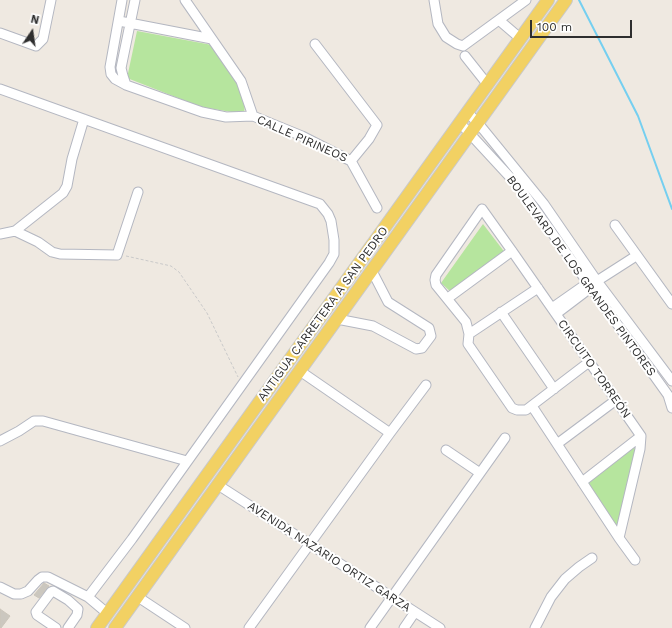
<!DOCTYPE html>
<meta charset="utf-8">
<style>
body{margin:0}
#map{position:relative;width:672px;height:628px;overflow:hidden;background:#efe9e1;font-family:"Work Sans",sans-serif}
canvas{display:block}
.north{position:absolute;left:12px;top:12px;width:40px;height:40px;-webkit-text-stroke:3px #fff;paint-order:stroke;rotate:13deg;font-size:11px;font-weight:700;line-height:16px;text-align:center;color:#2e2e2e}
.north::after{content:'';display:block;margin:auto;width:14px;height:18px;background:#2e2e2e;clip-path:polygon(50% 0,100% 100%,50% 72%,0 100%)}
.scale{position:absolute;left:530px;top:20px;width:102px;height:18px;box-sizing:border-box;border:2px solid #2e2e2e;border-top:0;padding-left:5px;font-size:12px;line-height:14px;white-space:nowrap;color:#2e2e2e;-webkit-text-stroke:3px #fff;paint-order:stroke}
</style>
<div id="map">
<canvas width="672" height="628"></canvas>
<div class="north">N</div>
<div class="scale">100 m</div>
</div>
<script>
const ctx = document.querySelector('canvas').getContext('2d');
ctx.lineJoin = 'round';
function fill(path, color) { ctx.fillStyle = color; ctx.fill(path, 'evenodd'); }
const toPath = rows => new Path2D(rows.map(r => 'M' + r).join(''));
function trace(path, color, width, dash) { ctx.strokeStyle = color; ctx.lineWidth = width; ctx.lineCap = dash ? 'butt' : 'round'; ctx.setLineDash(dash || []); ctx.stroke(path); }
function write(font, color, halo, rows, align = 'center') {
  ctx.font = font + ' "Work Sans",sans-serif'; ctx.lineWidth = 4; ctx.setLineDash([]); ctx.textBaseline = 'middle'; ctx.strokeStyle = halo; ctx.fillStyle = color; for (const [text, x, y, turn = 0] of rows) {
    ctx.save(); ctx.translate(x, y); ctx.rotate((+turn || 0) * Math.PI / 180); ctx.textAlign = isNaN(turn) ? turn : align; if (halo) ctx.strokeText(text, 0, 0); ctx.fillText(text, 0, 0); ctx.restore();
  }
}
const green = toPath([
 [137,31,212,45,239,87,245,104,244,114,201,107,127,78],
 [483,224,506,254,451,292,441,283],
 [633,445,636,451,617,527,587,482]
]);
const stream = toPath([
 [579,0,638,116,672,209]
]);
const building = toPath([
 [44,583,49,586,39,598,34,595,44,583],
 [0,609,10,616,1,628,0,628,0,609]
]);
const path = toPath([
 [126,256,171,266,179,272,207,313,238,377]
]);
const minor = toPath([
 [122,0,110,67,111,74,115,79,126,85,202,112,226,117,253,116,302,136,351,161,377,208],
 [185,0,241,81,253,116],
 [434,0,438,24,446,37,457,44,463,46,526,0],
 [119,21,212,39],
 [500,21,521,39],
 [0,33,36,46,43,39,51,0],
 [315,44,377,125,369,139,351,161],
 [465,56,488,85],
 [126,85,123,76,121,68,135,0],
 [0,89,320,204,328,214,331,221,334,240,334,254,329,263,132,539,88,597,107,613],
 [468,113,478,123,544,204,597,281,672,381],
 [460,123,520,188,668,395,672,408],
 [615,225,672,304],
 [15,231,38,242,52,252,60,254,117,255,138,192],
 [0,234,15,231,63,193,67,186,72,159,84,119],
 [448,298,512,251],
 [552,308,582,287,597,281,636,256],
 [501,312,554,389],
 [556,314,585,292],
 [337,319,373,326,416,349,422,348,431,336,429,328,388,302,372,271],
 [469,334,538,288],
 [589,362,526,410,517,410,512,408,468,344,469,334,466,322,436,285,435,280,436,275,482,209,512,251,641,436,640,449,619,538],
 [300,371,390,433],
 [532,406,619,538,635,560],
 [0,441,19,431,34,421,43,421,187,461],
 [557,444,616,400],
 [446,450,480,473],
 [582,482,641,436],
 [218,485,440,628],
 [0,587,14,594,21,594,28,591,38,580,42,577,48,577,88,597],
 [138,597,185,628],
 [56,628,37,615,36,612,51,592,53,591,68,600,78,609,77,615,68,628],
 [249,628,390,433,426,385],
 [370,628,505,438],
 [404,628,415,612],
 [535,628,551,597,565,579,579,567,592,558]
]);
const major = toPath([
 [97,628,548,0],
 [115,628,566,0]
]);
const streetNames = [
 ["CALLE PIRINEOS",302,139,24],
 ["BOULEVARD DE LOS GRANDES PINTORES",581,276,54],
 ["ANTIGUA CARRETERA A SAN PEDRO",323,314,-54],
 ["CIRCUITO TORREÓN",594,369,55],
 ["AVENIDA NAZARIO ORTIZ GARZA",329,557,33]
];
fill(green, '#b6e59e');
trace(stream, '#75cff0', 2);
fill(building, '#cbc7bf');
trace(building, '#cbc5ba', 1);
trace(minor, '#b4b7c1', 11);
trace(major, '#c9c9c9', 14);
trace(path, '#c9c9c9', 1, [3, 2]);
trace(minor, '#fff', 9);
trace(major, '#f2d163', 12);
write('12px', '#2e2e2e', '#fff', streetNames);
</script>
